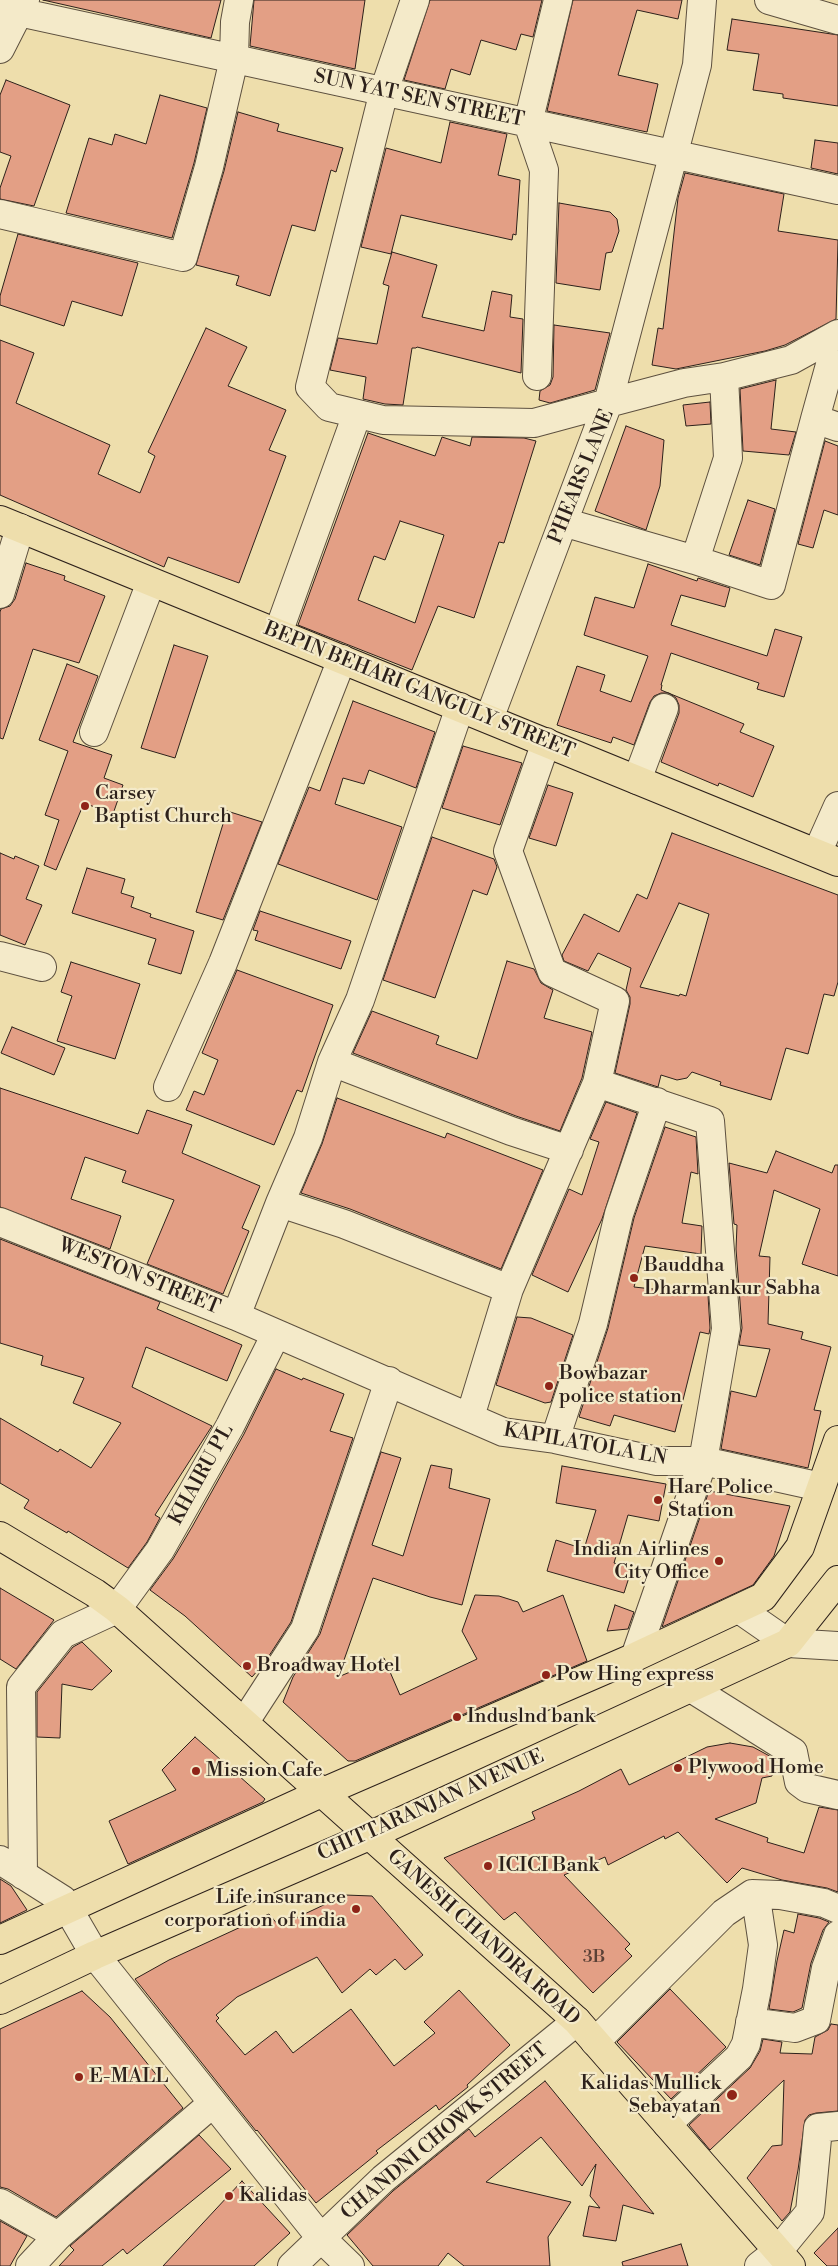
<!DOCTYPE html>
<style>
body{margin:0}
canvas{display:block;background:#eedeac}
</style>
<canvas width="838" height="2266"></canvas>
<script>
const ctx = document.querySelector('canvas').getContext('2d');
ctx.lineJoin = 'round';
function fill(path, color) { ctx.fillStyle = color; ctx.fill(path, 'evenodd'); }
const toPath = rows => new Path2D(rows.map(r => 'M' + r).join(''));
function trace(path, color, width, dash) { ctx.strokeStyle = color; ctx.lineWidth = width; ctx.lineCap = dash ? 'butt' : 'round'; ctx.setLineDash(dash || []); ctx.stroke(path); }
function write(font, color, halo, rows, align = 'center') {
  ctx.font = font + ' "Libre Bodoni",serif'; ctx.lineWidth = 4.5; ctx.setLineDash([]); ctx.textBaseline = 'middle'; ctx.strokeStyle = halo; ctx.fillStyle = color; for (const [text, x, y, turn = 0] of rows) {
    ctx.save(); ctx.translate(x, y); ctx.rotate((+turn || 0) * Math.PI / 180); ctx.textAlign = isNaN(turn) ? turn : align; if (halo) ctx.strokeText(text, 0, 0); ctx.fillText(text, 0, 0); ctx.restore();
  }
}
const building = toPath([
 [43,0,221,0,211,38,43,0],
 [254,0,365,0,355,69,250,46,254,0],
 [430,0,542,0,533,37,521,34,516,50,481,40,470,75,451,69,445,89,404,80,430,0],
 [573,0,682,0,678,19,637,10,618,75,658,84,647,132,547,111,573,0],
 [732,19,838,35,838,106,783,98,783,94,753,90,759,54,727,50,732,19],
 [6,80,70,105,34,206,0,199,0,188,11,156,0,152,0,95,6,80],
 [160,95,207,108,194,163,172,238,66,213,89,138,112,145,115,134,146,144,160,95],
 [238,112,279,124,277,131,343,148,336,172,331,170,315,231,292,225,270,296,236,285,239,276,196,265,224,171,238,112],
 [450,122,507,134,498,175,520,180,516,235,513,234,512,240,401,215,391,254,361,247,386,148,441,163,450,122],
 [815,140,838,143,838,174,811,168,815,140],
 [685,173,784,194,778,231,838,240,836,319,785,345,765,351,676,369,652,365,658,328,663,329,678,198,685,173],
 [559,203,610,212,617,219,619,231,612,252,606,253,600,290,556,283,559,203],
 [18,234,138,263,122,316,72,301,64,326,0,305,0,296,18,234],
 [392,252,437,265,422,317,484,331,492,291,512,295,510,317,523,319,521,373,417,347,416,348,412,348,403,405,385,404,363,399,366,377,330,370,338,338,377,344,389,286,383,284,392,252],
 [554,325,610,333,595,390,550,403,539,400,540,391,550,385,553,377,554,325],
 [206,328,247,347,228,386,286,410,269,450,286,456,239,583,168,557,164,567,0,495,0,340,34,353,16,403,110,445,98,474,140,493,155,456,148,452,206,328],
 [776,380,771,429,796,432,789,455,743,451,740,389,776,380],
 [710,402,711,424,686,426,683,405,710,402],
 [626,426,664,440,660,486,646,530,595,511,626,426],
 [368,433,435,456,442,437,470,446,472,437,524,438,536,441,504,543,499,542,474,618,438,606,412,670,298,625,368,433],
 [400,521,444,535,415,623,358,600,374,556,385,560,400,521],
 [825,441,838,446,838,515,824,510,813,548,798,544,825,441],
 [748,500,775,509,760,565,729,555,748,500],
 [26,563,65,576,64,580,105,596,79,663,33,649,3,739,0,738,0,612,1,609,10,606,15,599,26,563],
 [648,564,697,581,698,578,730,588,725,607,681,595,671,625,767,656,775,629,802,637,784,697,757,689,759,683,671,653,661,685,662,685,661,690,744,724,740,732,774,746,753,797,719,783,718,786,661,762,679,713,679,705,676,698,669,693,661,693,654,696,650,702,634,745,613,737,611,743,557,725,577,666,605,675,600,691,631,702,648,656,584,635,595,597,634,608,648,564],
 [174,645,208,656,175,758,141,748,174,645],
 [67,664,98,676,73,742,112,755,104,778,123,785,113,814,84,803,56,870,44,865,59,820,45,815,68,751,39,740,67,664],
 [353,701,435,732,416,788,369,770,364,784,343,778,335,804,402,827,377,900,278,864,309,787,320,791,353,701],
 [463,746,522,763,500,825,442,808,463,746],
 [548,785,573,793,556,846,529,838,548,785],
 [227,811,262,822,223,920,196,912,227,811],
 [672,833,838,895,838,982,834,996,824,994,808,1054,786,1048,771,1100,720,1085,721,1082,692,1072,687,1078,677,1080,661,1075,658,1087,615,1073,630,1004,630,997,626,990,631,968,598,953,588,971,564,961,562,955,584,914,619,932,637,894,647,899,672,833],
 [679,903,709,914,686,996,680,994,679,996,640,987,679,903],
 [432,837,494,859,497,867,487,895,473,890,435,998,383,980,432,837],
 [0,853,14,859,15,856,39,866,26,899,42,905,25,945,0,935,0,853],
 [87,868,125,879,121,893,134,897,131,907,151,914,150,917,194,931,181,974,148,964,156,939,72,913,87,868],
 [260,911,351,941,341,969,255,940,258,931,253,930,260,911],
 [507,961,534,969,541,983,553,990,544,1018,592,1032,582,1078,560,1131,516,1116,353,1053,372,1011,439,1036,436,1044,477,1059,507,961],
 [71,962,140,984,115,1059,57,1041,72,996,61,992,71,962],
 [237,970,333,1005,302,1092,297,1090,274,1145,186,1110,194,1091,204,1095,218,1060,202,1053,237,970],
 [12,1027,65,1048,54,1075,1,1053,12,1027],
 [0,1088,138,1134,147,1110,192,1125,182,1153,260,1186,242,1228,249,1231,223,1294,147,1264,174,1200,122,1182,126,1171,85,1157,71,1199,121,1216,110,1249,0,1207,0,1088],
 [337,1098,445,1138,447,1133,543,1170,501,1269,350,1209,301,1193,322,1144,337,1098],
 [606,1102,637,1113,602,1219,568,1292,532,1275,569,1189,582,1195,599,1142,590,1139,606,1102],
 [665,1127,696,1137,698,1174,691,1172,682,1223,702,1226,701,1254,645,1246,634,1287,708,1295,710,1328,709,1334,700,1332,675,1432,614,1415,610,1426,579,1417,608,1328,634,1218,665,1127],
 [776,1151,832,1173,835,1165,838,1165,838,1276,802,1264,820,1209,774,1190,759,1256,770,1257,768,1324,803,1332,801,1339,831,1347,814,1410,821,1411,808,1468,721,1449,731,1391,756,1397,770,1349,739,1345,742,1328,736,1249,737,1225,734,1224,729,1163,767,1173,776,1151],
 [0,1239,160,1302,157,1309,242,1345,227,1381,146,1347,132,1387,212,1426,155,1515,160,1518,147,1542,128,1568,68,1531,67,1533,24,1508,29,1500,0,1483,0,1418,58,1452,60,1449,91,1468,121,1423,73,1403,84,1378,41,1365,43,1356,0,1343,0,1239],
 [517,1317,531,1318,573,1335,551,1402,545,1403,496,1385,517,1317],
 [276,1369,302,1380,303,1378,344,1394,330,1431,353,1438,291,1622,265,1662,252,1677,185,1616,150,1590,173,1559,192,1527,244,1434,276,1369],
 [381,1452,401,1458,372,1545,403,1556,431,1465,452,1469,449,1488,490,1499,462,1605,430,1597,373,1578,338,1677,384,1658,400,1695,477,1659,462,1631,475,1595,499,1596,518,1602,523,1612,563,1595,587,1661,355,1761,348,1761,283,1702,293,1677,320,1634,381,1452],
 [562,1466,666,1484,659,1521,628,1515,614,1563,632,1568,624,1593,547,1571,556,1540,584,1549,596,1510,556,1503,562,1466],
 [709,1491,790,1506,774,1556,753,1585,662,1627,709,1491],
 [0,1588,54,1620,16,1669,0,1659,0,1588],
 [615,1605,634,1612,628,1629,607,1631,615,1605],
 [82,1642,112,1671,92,1690,62,1684,60,1738,37,1737,37,1692,73,1647,82,1642],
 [195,1737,265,1799,263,1802,128,1864,109,1821,176,1790,162,1770,195,1737],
 [730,1743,753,1747,775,1759,772,1776,762,1778,756,1803,715,1819,768,1838,767,1842,804,1853,819,1807,838,1810,838,1892,827,1888,782,1880,742,1868,727,1883,678,1832,665,1839,664,1836,608,1865,605,1857,564,1875,630,1944,625,1949,632,1956,593,1993,515,1912,504,1920,444,1858,535,1819,532,1812,579,1791,621,1769,629,1785,707,1747,730,1743],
 [0,1879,11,1886,27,1910,0,1923,0,1879],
 [345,1895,372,1896,423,1955,405,1970,395,1959,376,1975,370,1969,342,1993,317,1957,237,1997,216,2015,219,2018,216,2021,245,2055,276,2031,293,2053,351,2009,394,2066,435,2033,424,2022,459,1990,510,2045,467,2085,468,2087,439,2110,436,2105,376,2151,378,2153,316,2203,257,2130,256,2131,135,1979,169,1960,269,1914,279,1926,345,1895],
 [798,1914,819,1918,829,1922,823,1930,811,1963,802,2008,793,2012,769,2009,777,1961,784,1930,794,1933,798,1914],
 [670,1989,726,2047,671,2099,617,2042,670,1989],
 [82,1991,110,2017,183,2108,56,2217,8,2189,0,2187,0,2029,82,1991],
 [831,2024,838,2025,838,2111,816,2113,809,2115,805,2120,798,2170,790,2212,782,2221,747,2178,772,2146,782,2145,784,2080,710,2150,689,2125,750,2068,760,2051,763,2039,782,2042,780,2053,812,2054,815,2037,828,2030,831,2024],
 [545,2081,654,2214,623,2205,616,2241,583,2236,589,2206,600,2208,590,2196,596,2164,582,2186,541,2137,486,2182,571,2202,548,2237,550,2266,464,2266,448,2253,438,2266,373,2266,347,2235,393,2191,469,2129,475,2137,545,2081],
 [199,2135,231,2169,127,2254,123,2249,102,2266,59,2266,74,2250,70,2246,199,2135],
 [242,2181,290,2233,254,2266,163,2266,242,2181],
 [0,2221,27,2236,10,2266,0,2266,0,2221],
 [838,2228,838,2266,827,2266,814,2253,838,2228],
 [681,2244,688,2266,623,2266,622,2262,681,2244]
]);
const minor = toPath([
 [415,0,384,91,310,387,329,407,383,420,534,423,608,403,697,65,702,0],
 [769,0,838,20],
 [0,8,838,190],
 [0,49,25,0],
 [0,214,183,257,209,167,234,59,235,22,239,0],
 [537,376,544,170,528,123,558,0],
 [815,419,838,336],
 [563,522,695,560,771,585,815,419,838,427],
 [695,560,728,458,724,377],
 [0,594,20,528],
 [278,633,357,414],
 [489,719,608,403,684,383,724,377,791,360,838,334],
 [94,732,151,582],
 [637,780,664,708],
 [817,853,838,806],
 [0,956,42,967],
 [332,1062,511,1131,569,1150],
 [597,1083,710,1121,726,1329,703,1461,635,1657],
 [168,1087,223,963,342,659],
 [280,1203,344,1224,509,1289],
 [0,1222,236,1316,503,1432,555,1439,657,1461,703,1461,821,1487],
 [236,1316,280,1203,308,1138,332,1062,360,1000,460,707],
 [470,1417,509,1289,597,1083,615,1001,552,972,508,851,546,742],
 [555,1439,593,1324,619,1214,657,1102],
 [739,1609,788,1643,838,1646],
 [691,1688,793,1752,799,1782,807,1788,838,1795],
 [244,1723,305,1629,389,1381],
 [0,1860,63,1900,95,1955,321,2238,350,2266],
 [23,1875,21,1687,63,1634,117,1609,160,1550,230,1426,276,1334],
 [750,2022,795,2028,816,2020,826,1968,838,1935],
 [595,2042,724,1913,752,1894,780,1895,824,1903,838,1909],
 [667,2124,739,2057,746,2044,757,1989,763,1945,757,1905,752,1894],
 [0,2203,58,2236],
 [30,2266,58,2236,213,2103],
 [292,2266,383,2179,577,2021],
 [759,2266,778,2251,810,2212,818,2128,838,2126]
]);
const major = toPath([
 [0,520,838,862],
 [0,1536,95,1593,117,1609,577,2021,791,2266],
 [0,1940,321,1793,635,1657,763,1597,800,1547,838,1440],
 [0,2000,95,1955,369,1836,788,1643,838,1580]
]);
const markers = [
 [85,806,5,"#8f2418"],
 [634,1278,5,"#8f2418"],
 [549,1386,5,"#8f2418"],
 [658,1500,5,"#8f2418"],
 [719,1561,5,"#8f2418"],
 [247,1666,5,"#8f2418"],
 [546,1675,5,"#8f2418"],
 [457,1717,5,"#8f2418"],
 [678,1768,5,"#8f2418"],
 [196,1771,5,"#8f2418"],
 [488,1866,5,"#8f2418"],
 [356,1909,5,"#8f2418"],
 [79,2077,5,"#8f2418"],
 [732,2095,6,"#8f2418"],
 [229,2196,5,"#8f2418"]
];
const numberNames = [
 ["3B",594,1958]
];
const streetNames = [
 ["SUN YAT SEN STREET",419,99,12],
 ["PHEARS LANE",582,477,-68],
 ["BEPIN BEHARI GANGULY STREET",419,691,22],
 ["WESTON STREET",139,1277,22],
 ["KAPILATOLA LN",585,1445,10],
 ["KHAIRU PL",202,1475,-61],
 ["CHITTARANJAN AVENUE",431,1806,-24],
 ["GANESH CHANDRA ROAD",483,1938,42],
 ["CHANDNI CHOWK STREET",445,2132,-40]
];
const poiNames = [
 ["Carsey",95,794],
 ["Baptist Church",95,817],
 ["Bauddha",644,1266],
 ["Dharmankur Sabha",644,1289],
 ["Bowbazar",559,1374],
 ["police station",559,1397],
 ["Hare Police",668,1488],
 ["Station",668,1511],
 ["Indian Airlines",709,1550,"right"],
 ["City Office",709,1573,"right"],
 ["Broadway Hotel",257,1666],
 ["Pow Hing express",556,1675],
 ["Induslnd bank",467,1717],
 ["Plywood Home",688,1768],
 ["Mission Cafe",206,1771],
 ["ICICI Bank",498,1866],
 ["Life insurance",346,1898,"right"],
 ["corporation of india",346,1921,"right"],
 ["E-MALL",89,2077],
 ["Kalidas Mullick",721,2084,"right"],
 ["Sebayatan",721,2107,"right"],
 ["Kalidas",239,2196]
];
fill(building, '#e39f85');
trace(building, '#2d211b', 1);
trace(minor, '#5d503f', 30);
trace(major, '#2d211b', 30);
trace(minor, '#f4eac9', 28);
trace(major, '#eedeac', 28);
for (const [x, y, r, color] of markers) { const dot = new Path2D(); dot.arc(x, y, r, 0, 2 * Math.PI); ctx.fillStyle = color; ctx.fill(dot); trace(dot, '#f4eac9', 2); }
write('18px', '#5a4036', null, numberNames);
write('20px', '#2d211b', '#f4eac9', streetNames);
write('20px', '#2d211b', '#f4eac9', poiNames, 'left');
</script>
